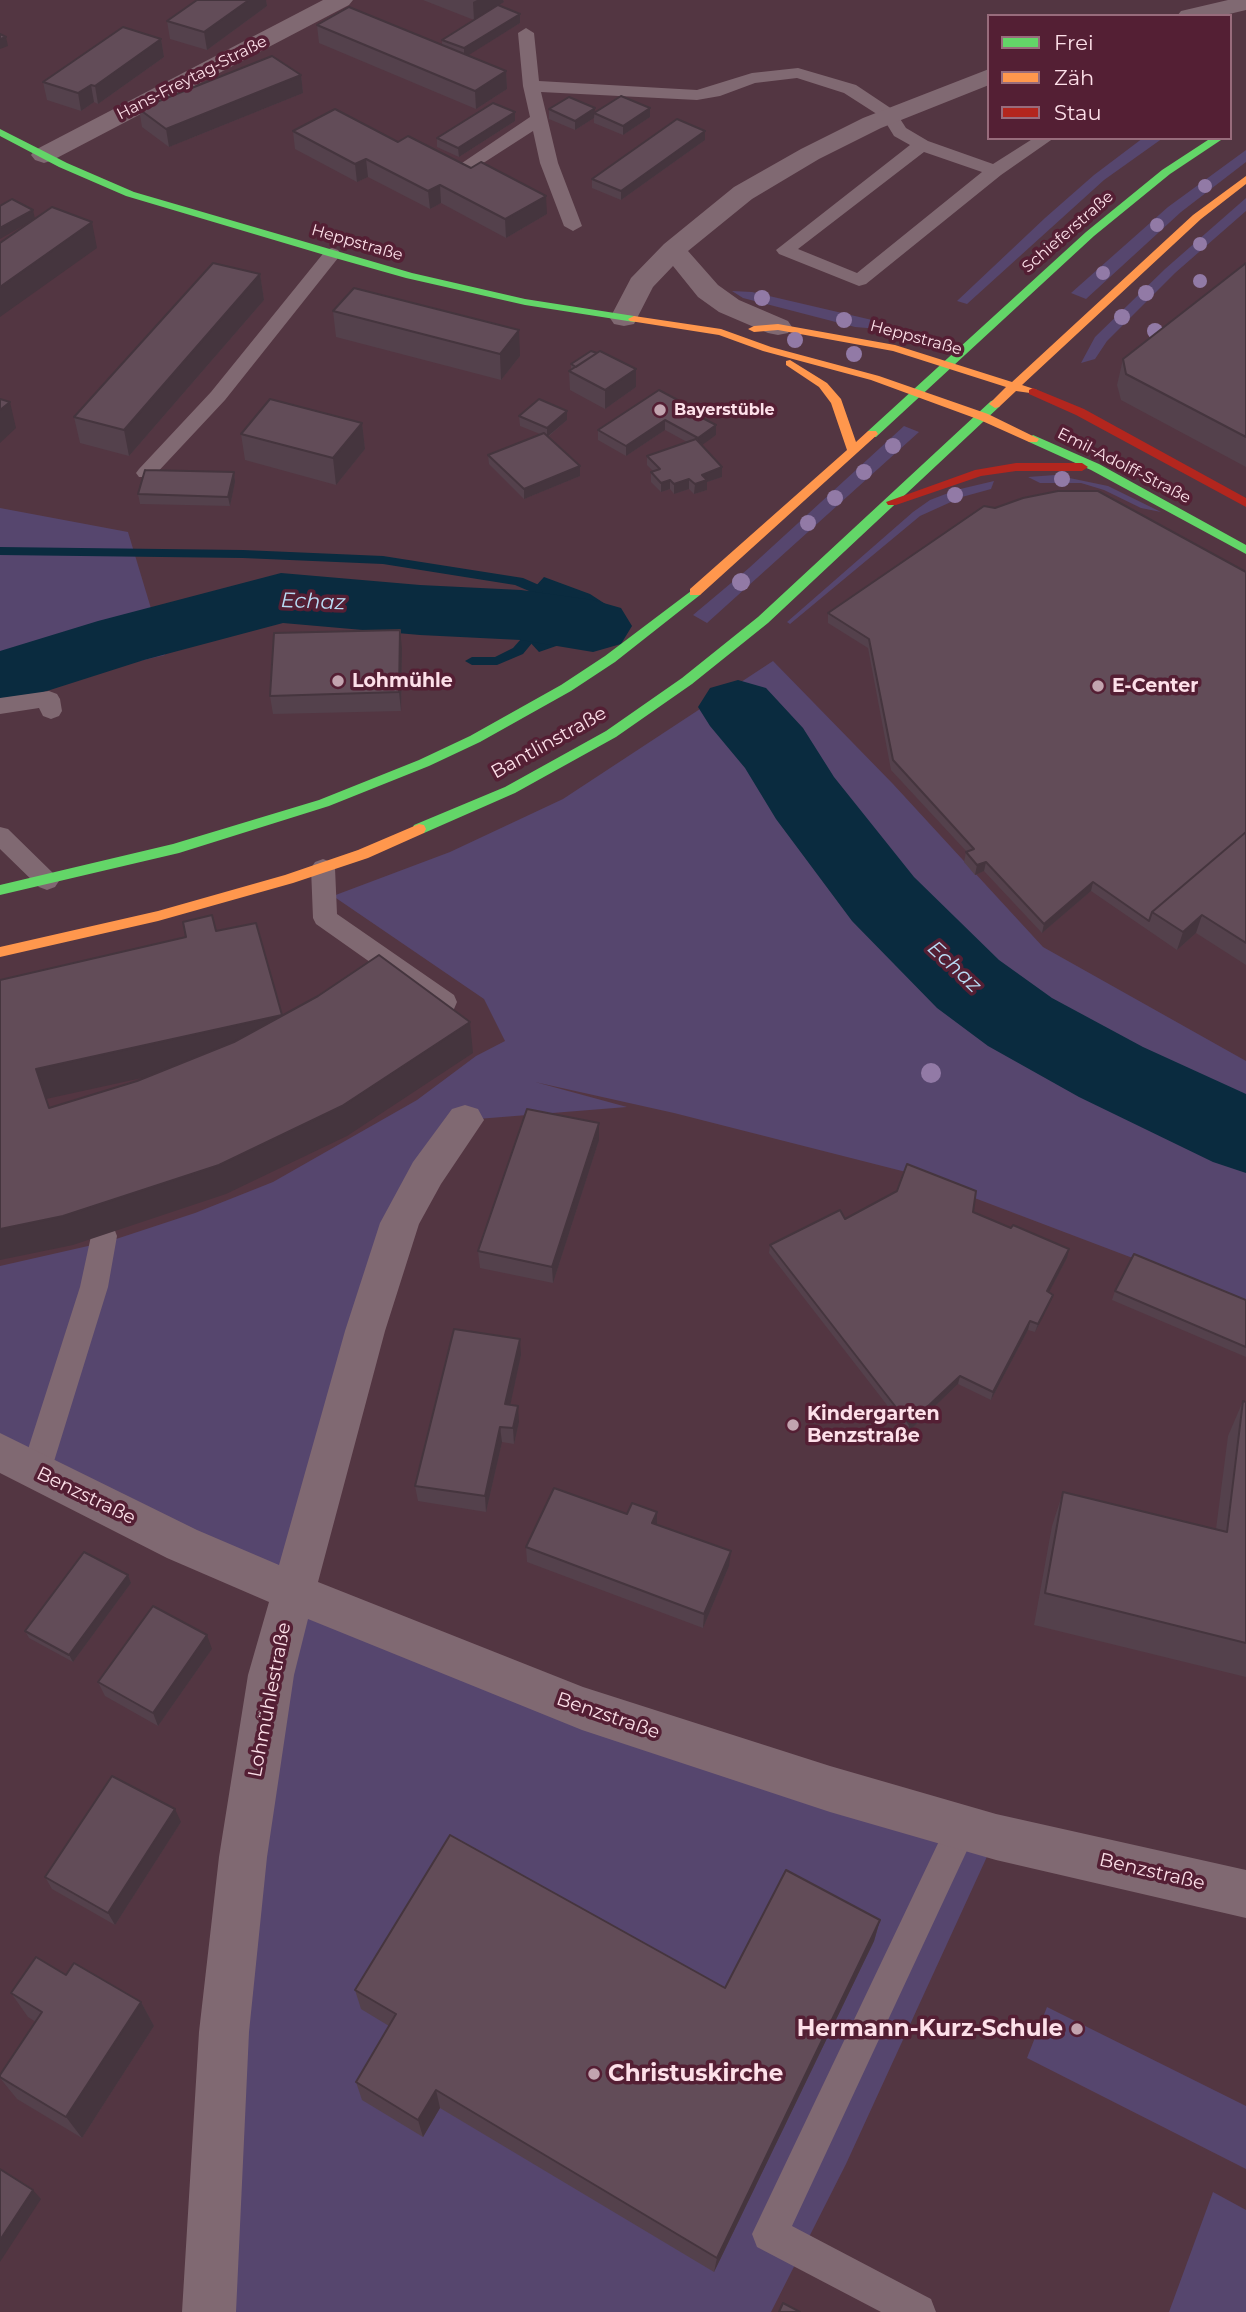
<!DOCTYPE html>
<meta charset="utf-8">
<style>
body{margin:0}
#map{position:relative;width:1246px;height:2312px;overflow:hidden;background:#533642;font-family:Montserrat,sans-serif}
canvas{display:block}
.legend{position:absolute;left:987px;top:14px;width:245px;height:126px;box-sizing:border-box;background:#541f34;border:2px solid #986c7c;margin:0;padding:9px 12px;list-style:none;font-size:21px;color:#fde0e9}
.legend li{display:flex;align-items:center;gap:14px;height:35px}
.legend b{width:35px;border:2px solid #986c7c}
</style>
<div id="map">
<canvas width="1246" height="2312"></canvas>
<ul class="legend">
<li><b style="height:9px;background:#63d668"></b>Frei</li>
<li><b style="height:9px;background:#ff974d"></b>Zäh</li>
<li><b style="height:9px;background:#b3261e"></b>Stau</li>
</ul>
</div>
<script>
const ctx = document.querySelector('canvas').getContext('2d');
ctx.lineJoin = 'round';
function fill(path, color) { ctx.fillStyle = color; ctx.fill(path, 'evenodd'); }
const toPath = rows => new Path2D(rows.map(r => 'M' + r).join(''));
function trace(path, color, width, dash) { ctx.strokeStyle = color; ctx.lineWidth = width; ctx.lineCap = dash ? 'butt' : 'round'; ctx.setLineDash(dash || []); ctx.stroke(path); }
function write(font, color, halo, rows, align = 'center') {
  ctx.font = font + ' Montserrat,sans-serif'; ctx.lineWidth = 7; ctx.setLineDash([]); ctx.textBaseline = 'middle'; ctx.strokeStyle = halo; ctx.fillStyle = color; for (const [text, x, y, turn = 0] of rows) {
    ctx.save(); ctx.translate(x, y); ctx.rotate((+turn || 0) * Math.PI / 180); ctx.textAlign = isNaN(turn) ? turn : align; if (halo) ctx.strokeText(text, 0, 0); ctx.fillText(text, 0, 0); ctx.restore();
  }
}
const green = toPath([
 [1143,138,1163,138,1104,180,967,304,957,301,1045,218,1094,175],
 [1246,150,1246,162,1181,212,1086,299,1071,293,1168,207],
 [1246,198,1246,211,1175,273,1107,341,1095,359,1081,363,1095,337,1165,269],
 [732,291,752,292,885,323,891,330,855,327,743,298],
 [904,426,919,432,707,623,693,615,749,568],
 [1055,475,1108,486,1161,512,1141,508,1104,490,1081,483,1040,483,1028,477],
 [994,481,991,489,962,497,920,516,790,624,787,622,913,512,930,500,956,490],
 [0,508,128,532,165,655,54,681,0,689],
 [773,661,893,784,1043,947,1246,1061,1246,1301,906,1172,674,1113,535,1082,627,1107,465,1120,427,1173,293,1592,996,1837,846,2164,771,2312,209,2312,293,1592,0,1452,0,1266,110,1241,195,1213,273,1182,417,1100,476,1056,505,1041,484,999,333,896,450,852,563,799],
 [1047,2007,1246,2106,1246,2169,1027,2058],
 [1213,2192,1246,2210,1246,2312,1169,2312]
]);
const water = toPath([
 [544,577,590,594,610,607,593,626,562,644,539,652,517,628,534,588]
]);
const stream = toPath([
 [0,547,243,550,383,556,523,578,539,585,550,605,549,608,539,608,529,591,515,585,383,564,243,558,0,555,0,547],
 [541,621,547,625,523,654,497,665,472,665,465,661,472,657,495,657,513,648,536,622,541,621]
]);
const river = toPath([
 [281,573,420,585,521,590,593,600,621,608,632,626,621,644,593,652,521,640,420,635,283,623,144,660,0,706,0,651,98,621,281,573],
 [738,680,766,688,803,728,834,777,914,877,999,960,1052,998,1143,1047,1246,1094,1246,1173,1213,1162,1079,1097,988,1046,937,1008,852,921,776,819,745,768,710,726,698,707,710,688,738,680]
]);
const lane = toPath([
 [526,28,534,33,539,81,697,90,752,73,798,68,856,85,895,111,906,128,928,141,993,164,1034,138,1054,138,1001,175,866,284,859,286,779,254,776,250,910,145,894,136,883,118,844,93,797,78,755,83,720,96,697,100,541,92,558,163,582,226,573,231,564,226,540,163,533,131,474,169,468,170,459,165,530,117,523,86,518,33,526,28],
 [924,152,982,172,857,273,798,249,924,152],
 [332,248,338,250,341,254,338,258,225,400,153,477,139,477,136,473,139,469,211,392,326,250,332,248],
 [49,691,57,694,60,699,62,711,59,716,51,719,43,716,39,708,0,714,0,698,49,691],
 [0,827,8,829,55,875,59,881,55,887,47,890,39,887,0,849,0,827],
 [323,859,331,862,335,868,337,914,454,995,457,1002,454,1009,435,1025,426,1028,417,1025,413,1018,428,1003,316,924,313,918,311,868,315,862,323,859],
 [104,1225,114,1228,117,1236,108,1287,51,1471,46,1480,36,1484,26,1480,21,1471,80,1287,91,1236,94,1228,104,1225],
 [962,1811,973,1816,978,1827,792,2226,931,2299,936,2312,881,2312,757,2247,752,2234,951,1816,962,1811]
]);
const street = toPath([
 [323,0,353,0,349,5,53,160,44,163,35,160,31,155,35,150,323,0],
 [1228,0,1246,0,1246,10,1221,16,1177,16,1181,11,1228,0],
 [989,69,989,85,881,128,819,159,752,199,688,251,718,285,739,300,788,321,792,327,788,333,778,335,768,333,719,312,698,297,673,266,653,287,634,324,624,326,614,324,610,318,631,278,664,244,734,187,801,149,863,118,989,69],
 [465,1105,478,1109,484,1120,441,1184,419,1224,385,1331,318,1582,583,1687,830,1766,996,1814,1246,1870,1246,1918,996,1860,830,1812,582,1730,308,1619,294,1675,267,1857,249,2032,236,2312,182,2312,199,2032,219,1857,248,1675,269,1602,167,1558,0,1473,0,1433,197,1530,279,1565,345,1331,380,1223,413,1162,452,1109,465,1105]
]);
const fast = toPath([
 [0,129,67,163,134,192,412,273,525,299,634,316,640,319,634,322,525,305,406,278,328,256,126,196,59,167,0,136,0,129],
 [1211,138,1224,138,1170,174,1094,236,876,437,868,437,868,431,1086,232,1162,170,1211,138],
 [995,400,1001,404,999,407,768,623,692,684,616,737,515,793,424,833,414,833,412,829,414,825,505,787,606,731,682,678,758,617,991,401,995,400],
 [1033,435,1099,464,1246,545,1246,554,1091,470,1029,442,1027,439,1033,435],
 [695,588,701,592,700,595,615,662,571,691,480,742,429,766,329,806,179,853,0,895,0,885,173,844,319,800,419,760,470,736,561,685,605,656,695,588]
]);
const slow = toPath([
 [1246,176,1246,184,1201,219,1022,385,1037,390,1037,394,1016,391,999,407,995,408,989,404,1006,387,893,351,778,330,754,332,748,329,754,326,778,324,895,345,1012,382,1193,215,1246,176],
 [634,316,721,329,771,347,879,376,988,414,1039,439,1037,442,1029,442,980,420,871,380,763,351,719,335,630,321,628,319,634,316],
 [790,360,827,383,841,399,856,442,868,431,876,431,878,434,700,595,690,595,690,589,847,450,831,403,819,387,786,365,786,361,790,360],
 [419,824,424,825,426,829,424,833,368,858,293,883,158,921,0,957,0,947,158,911,285,875,358,850,419,824]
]);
const jam = toPath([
 [1033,388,1084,409,1246,498,1246,507,1076,415,1029,394,1029,390,1033,388],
 [1016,463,1082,463,1088,467,1082,471,1016,471,981,476,896,505,888,505,886,502,975,470,1016,463]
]);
const trees = [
 [1205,186,7],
 [1157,225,7],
 [1200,244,7],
 [1103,273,7],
 [1200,281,7],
 [1146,293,8],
 [762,298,8],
 [1122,317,8],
 [844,320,8],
 [1155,331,8],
 [795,340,8],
 [854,354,8],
 [893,446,8],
 [864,472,8],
 [1062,479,8],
 [955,495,8],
 [835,498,8],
 [808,523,8],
 [741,582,9],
 [931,1073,10]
];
const wall = toPath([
 [197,0,266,0,267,6,207,50,170,39,167,21],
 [423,0,503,0,504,2,498,5,520,23,468,55,506,71,507,89,476,109,319,43,317,25,442,45,442,40,474,20],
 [161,39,164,57,98,104,94,102,81,111,47,100,43,82],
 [301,75,303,93,169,147,142,127,139,109],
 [650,108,650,117,623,135,594,123,594,118,575,130,549,119,549,109,595,113],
 [515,121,459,157,437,147,437,138],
 [293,131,398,142,547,214,506,238,441,203,430,209,368,177,357,182,295,149],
 [705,140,621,200,592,188,592,179],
 [1246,263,1246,467,1121,400,1117,385,1123,359],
 [260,274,264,300,129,456,80,443,74,417],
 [333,311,520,356,501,380,336,337],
 [597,353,636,369,636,387,605,409,570,390,569,371,571,370,571,364],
 [687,405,687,410,716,425,716,435,701,445,722,467,722,477,707,482,707,490,694,494,689,489,674,494,670,489,661,492,651,482,651,472,653,471,647,465,647,456,687,442,665,430,626,456,598,440,598,430],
 [567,411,567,420,548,437,580,476,524,499,489,464,488,455,540,434,520,426,519,416],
 [362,423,365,449,336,485,245,460,241,434],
 [234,472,235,482,230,506,140,504,138,494],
 [1246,572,1246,965,1196,933,1177,950,1091,891,1042,933,984,871,975,875,964,862,966,852,967,852,891,770,868,648,828,623,828,613],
 [402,648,401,711,273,714,270,696],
 [599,1123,599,1140,553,1283,480,1268,478,1251],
 [973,1212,1067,1258,1049,1292,1050,1303,1035,1332,1028,1330,991,1400,958,1384,908,1432,769,1253,770,1245,845,1219],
 [1115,1291,1246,1300,1246,1357,1112,1300],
 [521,1355,510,1405,519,1422,514,1444,502,1442,486,1512,418,1501,415,1486],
 [1243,1401,1246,1402,1246,1677,1034,1625,1052,1526,1063,1492,1216,1529,1228,1436],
 [657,1512,657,1525,729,1566,703,1628,527,1562,526,1547],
 [128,1575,131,1583,73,1662,29,1638,25,1631],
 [212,1649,158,1726,105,1696,98,1682],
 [181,1822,115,1925,52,1889,45,1877],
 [880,1920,874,1941,714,2272,440,2108,423,2137,362,2100,356,2082,389,2026,361,2009,355,1990,725,1988],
 [66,1975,141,2002,154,2026,82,2138,17,2099,0,2078,36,2022,28,2017,11,1993]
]);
const shadedWall = toPath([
 [249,0,266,0,267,6,207,50,204,32],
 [477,0,503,0,504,2,474,20,473,2],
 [520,14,520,23,464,58,464,48],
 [6,37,8,46,0,49,0,39],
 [161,39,164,57,98,104,95,86],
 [506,71,507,89,476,109,475,91],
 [301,75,303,93,169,147,166,129],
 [91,85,94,102,81,111,78,93],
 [595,108,594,118,575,130,575,121],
 [650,108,650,117,623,135,623,126],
 [515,112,515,121,459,157,458,148],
 [705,131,705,140,621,200,621,191],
 [366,159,368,177,357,182,355,164],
 [440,185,441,203,430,209,428,191],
 [546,196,547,214,506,238,505,219],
 [33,210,35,219,0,239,0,228],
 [92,222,97,248,0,317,0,287],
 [260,274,264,300,129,456,124,430],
 [519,330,520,356,501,380,500,354],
 [636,369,636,387,605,409,605,390],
 [10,402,16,428,0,443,0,410],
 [567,411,567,420,547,437,547,428],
 [665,420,665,430,626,456,626,446],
 [362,423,365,449,336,485,333,458],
 [716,425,716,435,698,448,698,438],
 [580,466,580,476,524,499,524,489],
 [722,467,722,477,707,482,707,490,694,494,695,484,702,475],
 [234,472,235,482,230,506,228,497],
 [689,479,689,489,674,494,674,484],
 [670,480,670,489,661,492,661,483],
 [400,630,402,648,401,711,399,692],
 [986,862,984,871,975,875,977,865],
 [1093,882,1091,891,1042,933,1044,924],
 [1202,915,1196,933,1177,950,1183,932],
 [282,1015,288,1046,46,1099,36,1069],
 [470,1022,473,1053,347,1136,226,1194,73,1245,0,1260,0,1229],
 [599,1123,599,1140,553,1283,552,1267],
 [1069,1249,1067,1258,1045,1300,1047,1291],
 [1053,1295,1050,1303,1035,1332,1038,1324],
 [1030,1321,1028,1330,991,1400,993,1392],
 [520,1339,521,1355,507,1420,505,1404],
 [960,1376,958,1384,908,1432,909,1424],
 [518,1406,519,1422,514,1444,513,1428],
 [500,1427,502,1442,486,1512,485,1496],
 [657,1512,657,1527,652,1523],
 [731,1551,729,1566,703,1628,704,1614],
 [128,1575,131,1583,73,1662,69,1655],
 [207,1635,212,1649,158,1726,153,1713],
 [175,1809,181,1822,115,1925,108,1913],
 [880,1920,874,1941,714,2272,717,2258],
 [141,2002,154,2026,82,2138,66,2117],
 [436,2090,440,2108,423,2137,418,2120],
 [33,2190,41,2199,0,2262,0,2240]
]);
const building = toPath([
 [197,0,249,0,204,32,167,21,197,0],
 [498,5,520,14,464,48,442,40,498,5],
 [349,7,506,71,475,91,317,25,349,7],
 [123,27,161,39,95,86,91,85,78,93,43,82,123,27],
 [0,34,6,37,0,39,0,34],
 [272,56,301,75,166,129,139,109,272,56],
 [621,96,650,108,623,126,594,113,621,96],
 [569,97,595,108,575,121,549,109,569,97],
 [493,103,515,112,458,148,437,138,493,103],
 [335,109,398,142,408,136,471,168,481,162,546,196,505,219,440,185,428,191,366,159,355,164,293,131,335,109],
 [677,119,705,131,621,191,592,179,677,119],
 [12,199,33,210,0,228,0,206,12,199],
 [52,207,92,222,0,287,0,243,52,207],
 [213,263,260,274,124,430,74,417,213,263],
 [1246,263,1246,437,1126,374,1123,359,1246,263],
 [354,288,519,330,500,354,333,311,354,288],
 [591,351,597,353,576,367,571,364,591,351],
 [600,351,636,369,605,390,569,371,600,351],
 [659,390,687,405,683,408,716,425,698,438,665,420,626,446,598,430,659,390],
 [0,399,10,402,0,410,0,399],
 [270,399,362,423,333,458,241,434,270,399],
 [539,399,567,411,547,428,519,416,539,399],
 [544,433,580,466,524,489,488,455,544,433],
 [696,439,722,467,702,475,707,480,695,484,689,479,674,484,670,480,661,483,651,472,660,469,647,456,696,439],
 [145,470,234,472,228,497,138,494,145,470],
 [1058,491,1098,491,1246,572,1246,832,1152,912,1149,921,1093,882,1044,924,986,862,977,865,966,852,974,849,893,760,869,639,828,613,984,506,995,508,1023,498,1058,491],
 [400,630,399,692,270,696,274,633,400,630],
 [1246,832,1246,943,1202,915,1183,932,1152,912,1246,832],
 [212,915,216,931,256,923,282,1015,36,1069,49,1108,137,1081,234,1042,318,996,379,955,470,1022,342,1106,219,1165,63,1216,0,1229,0,980,186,937,183,922,212,915],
 [527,1109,599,1123,552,1267,478,1251,527,1109],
 [907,1164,976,1191,973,1212,1011,1228,1013,1225,1069,1249,1047,1291,1053,1295,1038,1324,1030,1321,993,1392,960,1376,909,1424,770,1245,840,1210,845,1219,897,1191,907,1164],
 [1134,1254,1246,1300,1246,1347,1115,1291,1134,1254],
 [454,1329,520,1339,505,1404,518,1406,513,1428,500,1427,485,1496,415,1486,454,1329],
 [1243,1401,1246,1402,1246,1643,1045,1593,1063,1492,1227,1532,1243,1401],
 [554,1488,627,1514,632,1503,657,1512,652,1523,731,1551,704,1614,526,1547,554,1488],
 [84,1552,128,1575,69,1655,25,1631,84,1552],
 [153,1606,207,1635,153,1713,98,1682,153,1606],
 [112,1776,175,1809,108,1913,45,1877,112,1776],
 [450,1835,725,1988,786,1870,880,1920,717,2258,436,2090,418,2120,356,2082,396,2014,355,1990,450,1835],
 [36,1957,66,1975,74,1963,141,2002,66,2117,0,2077,0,2075,42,2012,11,1993,36,1957],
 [0,2169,33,2190,0,2240,0,2169],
 [783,2303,800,2312,779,2312,783,2303]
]);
const markers = [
 [660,410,7,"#c2a4af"],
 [338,681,7,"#c2a4af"],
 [1098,686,7,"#c2a4af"],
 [793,1425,7,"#c2a4af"],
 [1077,2029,7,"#c2a4af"],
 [594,2074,7,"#c2a4af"]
];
const farStreetnames = [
 ["Hans-Freytag-Straße",192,78,-27],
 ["Schieferstraße",1068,232,-41],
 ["Heppstraße",357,243,16],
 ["Heppstraße",916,338,15],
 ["Emil-Adolff-Straße",1124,466,27]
];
const farPoinames = [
 ["Bayerstüble",674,410]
];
const poiNames = [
 ["Lohmühle",352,681],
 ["E-Center",1112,686],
 ["Kindergarten",807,1414],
 ["Benzstraße",807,1436]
];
const streetNames = [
 ["Bantlinstraße",549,743,-29],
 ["Benzstraße",86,1496,26],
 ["Lohmühlestraße",270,1700,-79],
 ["Benzstraße",608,1716,19],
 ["Benzstraße",1152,1872,13]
];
const waterNames = [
 ["Echaz",313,602,2],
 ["Echaz",954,967,43]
];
const nearPoinames = [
 ["Hermann-Kurz-Schule",1063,2029],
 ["Christuskirche",608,2074,"left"]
];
fill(green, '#56466e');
fill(water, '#0a2b3f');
fill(stream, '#0a2b3f');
fill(river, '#0a2b3f');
fill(lane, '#806972');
fill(street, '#806972');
fill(fast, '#63d668');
fill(slow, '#ff974d');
fill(jam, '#b3261e');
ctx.fillStyle = '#927aa6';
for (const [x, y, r] of trees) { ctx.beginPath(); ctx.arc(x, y, r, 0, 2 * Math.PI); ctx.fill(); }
fill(wall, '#54414c');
fill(shadedWall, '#45353e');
fill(building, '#624c58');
trace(building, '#45353e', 2);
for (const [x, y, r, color] of markers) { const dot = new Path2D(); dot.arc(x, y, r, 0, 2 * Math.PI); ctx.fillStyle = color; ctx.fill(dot); trace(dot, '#541f34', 2.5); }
write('16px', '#fde0e9', '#541f34', farStreetnames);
write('bold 16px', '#fde0e9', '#541f34', farPoinames, 'left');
write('bold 19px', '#fde0e9', '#541f34', poiNames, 'left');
write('19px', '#fde0e9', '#541f34', streetNames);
write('italic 21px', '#b9dcf4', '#541f34', waterNames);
write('bold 23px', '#fde0e9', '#541f34', nearPoinames, 'right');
</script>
